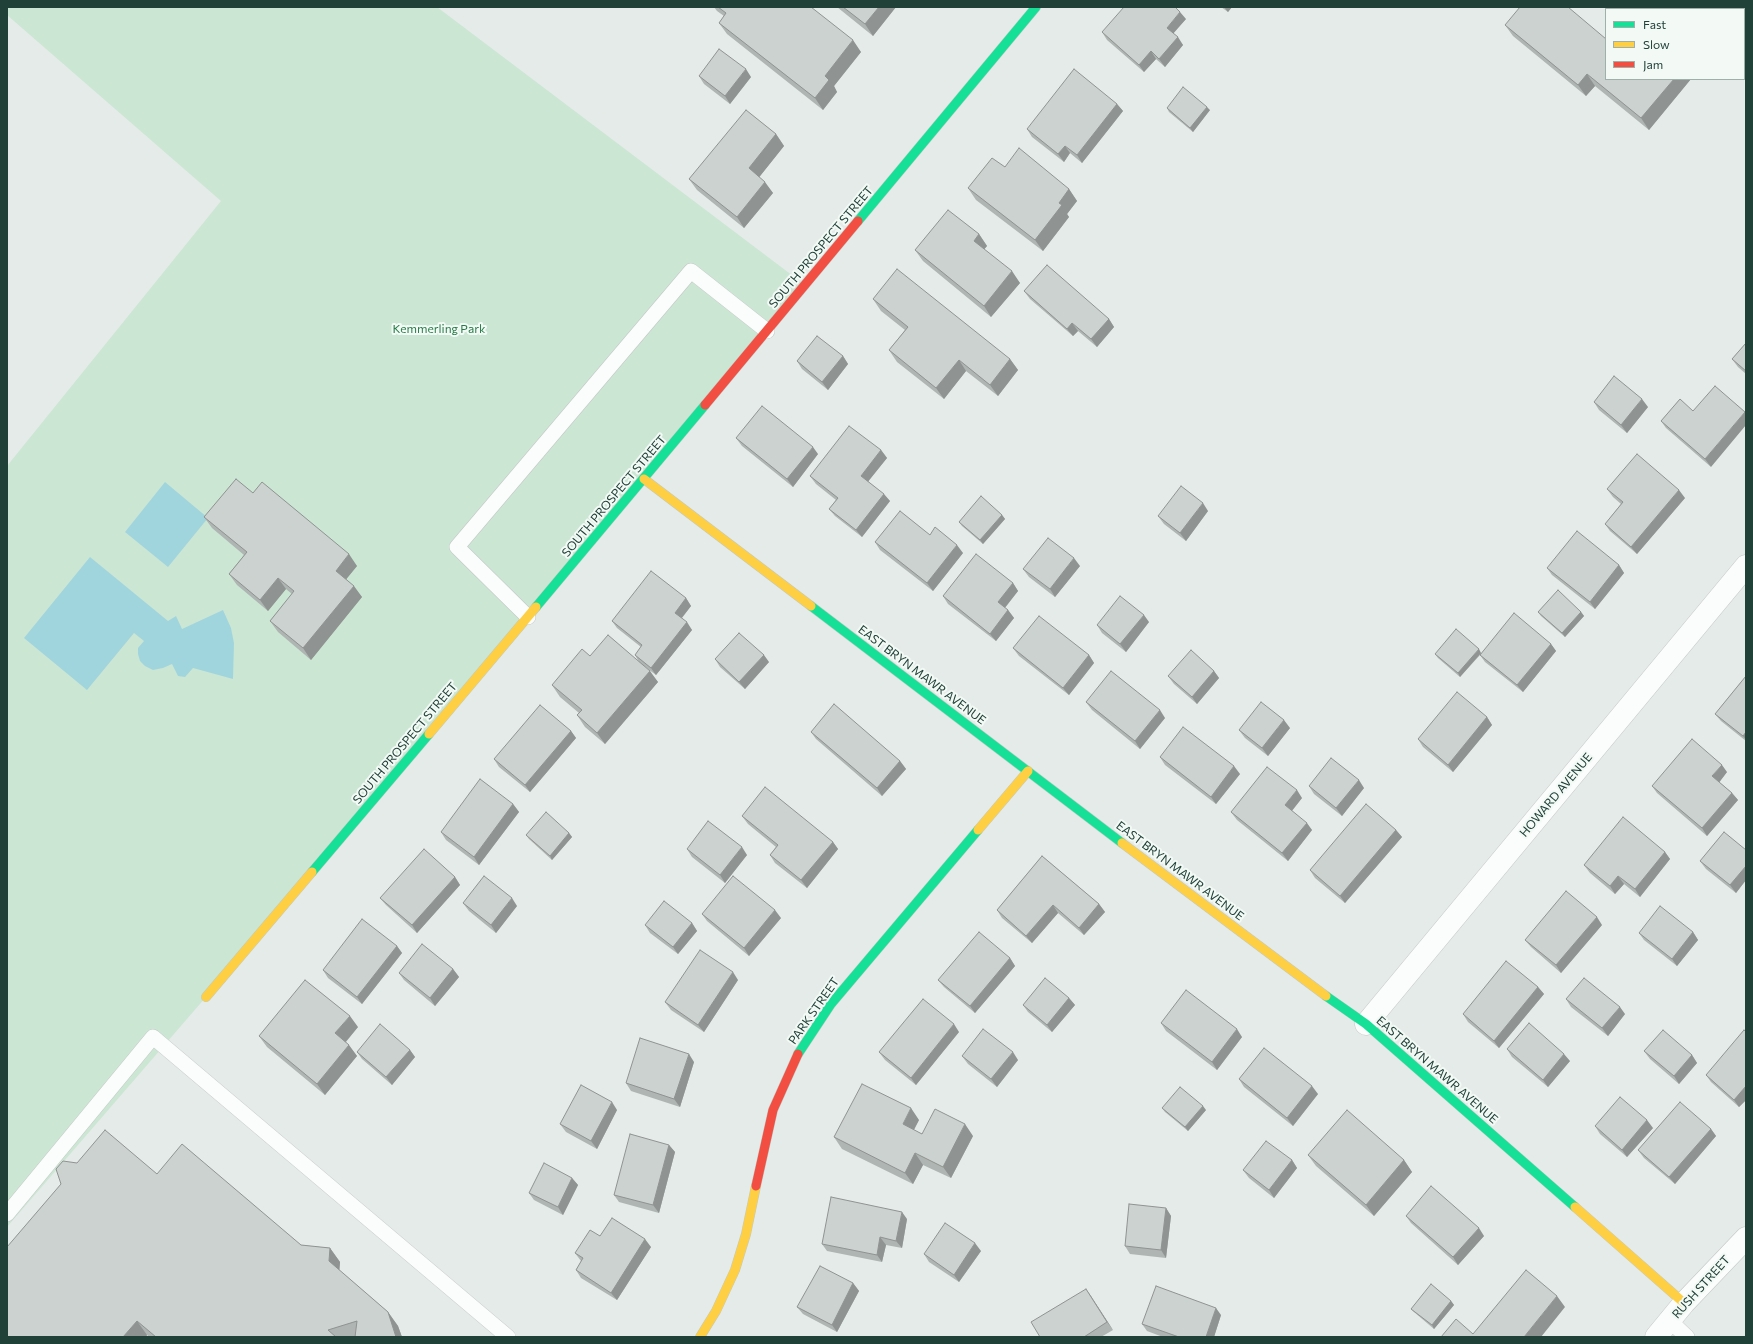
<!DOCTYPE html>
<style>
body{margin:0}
#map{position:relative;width:1753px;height:1344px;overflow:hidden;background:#e5ebe8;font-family:Commissioner,sans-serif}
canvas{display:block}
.frame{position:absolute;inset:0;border:8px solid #204138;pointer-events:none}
.legend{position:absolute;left:1605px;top:8px;width:140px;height:72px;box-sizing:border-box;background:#f3faf6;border:1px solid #9fb0aa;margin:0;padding:5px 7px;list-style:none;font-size:12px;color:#204138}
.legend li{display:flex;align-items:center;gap:8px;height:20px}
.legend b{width:20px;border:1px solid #9fb0aa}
</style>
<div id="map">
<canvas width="1753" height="1344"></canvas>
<div class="frame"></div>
<ul class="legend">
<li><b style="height:5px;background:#16e098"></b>Fast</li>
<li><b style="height:5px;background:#ffcf43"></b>Slow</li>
<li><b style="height:5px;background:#f24e42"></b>Jam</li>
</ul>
</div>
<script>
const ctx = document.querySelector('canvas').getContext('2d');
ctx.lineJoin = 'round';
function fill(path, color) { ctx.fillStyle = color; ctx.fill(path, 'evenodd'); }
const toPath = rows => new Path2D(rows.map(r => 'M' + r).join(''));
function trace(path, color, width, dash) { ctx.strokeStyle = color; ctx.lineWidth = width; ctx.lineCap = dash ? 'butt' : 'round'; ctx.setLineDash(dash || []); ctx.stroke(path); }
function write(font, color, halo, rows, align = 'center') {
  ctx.font = font + ' Commissioner,sans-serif'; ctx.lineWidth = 4; ctx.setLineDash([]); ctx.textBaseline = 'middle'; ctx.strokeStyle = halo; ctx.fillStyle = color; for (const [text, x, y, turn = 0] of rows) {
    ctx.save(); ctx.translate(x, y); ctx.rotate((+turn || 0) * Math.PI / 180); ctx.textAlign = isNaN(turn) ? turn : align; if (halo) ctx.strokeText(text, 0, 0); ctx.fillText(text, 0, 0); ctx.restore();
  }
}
const green = toPath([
 [7,7,437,7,805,285,206,997,7,1227,7,466,221,201,7,15]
]);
const water = toPath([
 [165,482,208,518,168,567,125,532],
 [90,557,168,621,176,616,182,629,223,610,231,628,234,643,233,679,193,668,185,677,178,676,172,664,163,668,153,670,145,666,140,661,138,654,138,648,144,641,134,633,87,690,24,638]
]);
const lane = toPath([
 [528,617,457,547,691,271,767,331],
 [7,1214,153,1037,508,1337],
 [1670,1321,1687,1337]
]);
const street = toPath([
 [1366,1024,1746,566],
 [1656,1337,1684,1303,1746,1238]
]);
const fast = toPath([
 [858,221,1036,7],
 [811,606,1122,843],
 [536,607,705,405],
 [312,872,429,734],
 [1326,996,1366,1024,1575,1207],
 [798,1054,831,1004,978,830]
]);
const slow = toPath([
 [644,479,811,606],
 [429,734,536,607],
 [978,830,1028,771],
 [1122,843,1326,996],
 [206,997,312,872],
 [1575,1207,1684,1303],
 [700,1337,716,1311,735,1270,746,1234,756,1186]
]);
const jam = toPath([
 [705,405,858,221],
 [756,1186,773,1110,798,1054]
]);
const wall = toPath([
 [714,7,811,7,861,52,834,86,837,92,823,110,727,34,719,23,724,16,717,11],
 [837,7,896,7,873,36],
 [1221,7,1232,7,1228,12],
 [1720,7,1746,7,1746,32,1744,30,1744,9,1722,9],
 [1186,19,1173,33,1183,45,1165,67,1156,59,1144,72,1107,40,1102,32],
 [1505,25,1606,79,1691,79,1649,130,1595,86,1586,96,1513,36],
 [699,76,751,77,730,104,704,84],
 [1117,104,1123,111,1082,163,1070,153,1064,162,1032,137,1027,129],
 [1167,108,1210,110,1193,132,1169,112],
 [776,134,784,146,759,177,773,193,744,228,697,190,689,179],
 [1005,167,1069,189,1077,201,1067,214,1069,217,1043,251,976,200,968,188],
 [979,234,987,246,984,249,1020,283,991,317,923,261,915,250],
 [1024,291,1109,319,1114,327,1097,347,1078,331,1073,336,1030,299],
 [873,299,1010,359,1018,370,998,396,966,371,944,399,897,362,889,350,905,330,881,311],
 [1746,343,1746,374,1738,367,1732,359],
 [843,356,848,364,828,390,802,369,797,361],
 [1680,399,1711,467,1666,428,1661,421],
 [1594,402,1648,407,1627,433,1599,410],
 [736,438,818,454,793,487,742,446],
 [881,450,887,458,868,481,890,501,862,537,835,516,829,509,836,500,816,484,810,476],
 [1607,489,1685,498,1637,554,1610,531,1605,524,1621,504,1613,497],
 [253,493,357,566,346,579,362,597,311,660,278,632,270,621,292,594,286,589,268,611,237,585,229,574,244,555,212,528,204,517],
 [1208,511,1186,541,1164,524,1158,516],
 [1002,515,1005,519,983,544,962,526,959,522],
 [930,535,963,553,933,591,880,550,875,542],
 [1619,565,1624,573,1595,609,1552,575,1547,568],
 [1080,566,1055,597,1029,577,1023,569],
 [1013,583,1018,591,1005,608,1008,610,1014,618,996,641,948,604,943,596],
 [686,598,691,606,682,618,692,630,656,675,644,666,658,682,605,744,585,727,577,715,579,713,560,697,552,685,639,662,635,655,641,647,617,628,612,621],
 [1538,612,1581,612,1584,616,1565,637,1541,616],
 [1149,622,1126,652,1102,633,1097,625],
 [1551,644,1556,651,1523,692,1485,662,1480,655,1460,677,1438,658,1435,654,1481,653],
 [1013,648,1089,655,1094,663,1069,695,1019,656],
 [715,659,769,662,745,689,720,667],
 [1214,671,1219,678,1197,704,1174,684,1168,676],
 [1746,676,1746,741,1721,721,1715,714],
 [1086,702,1165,718,1140,749,1092,710],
 [1487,717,1492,725,1453,772,1423,747,1418,739],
 [1290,728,1268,756,1245,738,1239,730],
 [571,731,576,738,530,792,499,767,494,759],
 [811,732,900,761,906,769,882,796,816,739],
 [1160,757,1240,774,1216,804,1165,765],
 [1727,772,1719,782,1732,793,1738,800,1707,836,1657,793,1652,786],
 [1309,786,1364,788,1342,816,1314,794],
 [1302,798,1292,811,1312,830,1288,861,1237,820,1231,812],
 [513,804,519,812,479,865,446,840,441,832],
 [742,816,833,842,838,849,807,888,775,863,770,855,776,847,748,824],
 [1396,830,1402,837,1345,903,1315,878,1310,870],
 [569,833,572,837,552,860,529,839,526,835],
 [687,849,747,855,725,883,692,857],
 [1746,850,1746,880,1736,893,1706,869,1700,861],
 [1665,852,1670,859,1640,897,1624,884,1615,894,1590,873,1584,865],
 [1042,856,1099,904,1105,912,1084,935,1058,913,1032,943,1002,918,997,910],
 [455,877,460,885,417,933,386,905,380,898],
 [463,903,517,906,496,933,469,911],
 [702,914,781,918,749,956,707,921],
 [692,923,697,931,678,954,650,933,645,925],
 [1602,925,1561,973,1531,947,1525,940],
 [1693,932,1698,940,1677,966,1644,940,1639,933],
 [397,946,402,953,362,1004,328,978,323,970],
 [1010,958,1015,966,975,1013,944,987,938,980],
 [453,969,459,977,435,1006,404,980,399,973],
 [738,980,704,1032,671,1010,665,1002],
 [1538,987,1544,994,1499,1048,1468,1022,1463,1014],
 [1069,998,1075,1005,1052,1032,1028,1012,1023,1005],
 [1566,999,1625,1014,1608,1036,1571,1007],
 [1161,1023,1242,1037,1217,1070,1166,1031],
 [358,1027,346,1042,357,1056,325,1095,267,1047,259,1036],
 [959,1032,916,1085,885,1060,879,1052],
 [1746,1032,1746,1100,1739,1107,1711,1082,1706,1075],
 [1507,1049,1570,1061,1548,1087,1512,1057],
 [410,1050,415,1057,392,1085,362,1059,357,1052],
 [1644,1051,1692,1055,1697,1063,1679,1084,1650,1059],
 [962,1056,1018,1060,997,1087,968,1064],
 [694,1062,680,1107,631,1091,626,1083],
 [1239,1079,1318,1094,1293,1126,1244,1087],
 [1162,1108,1206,1110,1188,1131,1165,1112],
 [617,1110,597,1149,566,1132,560,1124],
 [919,1120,914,1130,922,1134,973,1136,951,1178,923,1165,913,1184,842,1149,834,1137],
 [1595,1126,1653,1128,1627,1157,1600,1134],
 [1711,1129,1716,1136,1675,1184,1644,1158,1638,1150],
 [669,1145,675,1152,659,1213,619,1202,614,1195],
 [1308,1155,1404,1160,1412,1172,1374,1216,1316,1166],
 [1292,1160,1297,1168,1274,1198,1249,1178,1243,1170],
 [157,1174,301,1245,330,1248,340,1262,339,1270,388,1312,398,1326,402,1337,149,1337,147,1335,146,1337,7,1337],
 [572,1178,578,1185,563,1215,534,1200,529,1193],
 [1166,1208,1171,1216,1166,1258,1130,1254,1125,1246],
 [1406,1216,1484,1236,1458,1265,1411,1223],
 [907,1219,902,1248,886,1245,882,1262,827,1251,822,1244],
 [600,1236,651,1247,617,1300,581,1278,576,1270,581,1261,575,1253],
 [981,1251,959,1282,929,1262,924,1254],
 [853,1283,859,1291,837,1332,803,1314,797,1307],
 [1086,1289,1113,1330,1101,1337,1040,1337],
 [1451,1301,1454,1305,1434,1329,1414,1312,1411,1309],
 [1221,1315,1214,1337,1163,1337,1147,1331,1142,1324]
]);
const shadedWall = toPath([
 [879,7,896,7,873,36,865,24],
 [1224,7,1232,7,1228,12],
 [1180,12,1186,19,1172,35,1167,28],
 [1178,37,1183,45,1165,67,1159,59],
 [853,40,861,52,834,86,837,92,823,110,815,98,825,76],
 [1151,51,1156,59,1144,72,1139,65],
 [746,69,751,77,730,104,725,96],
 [1587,74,1595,86,1586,96,1578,85],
 [1674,79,1691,79,1649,130,1641,118],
 [1117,104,1123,111,1082,163,1077,155],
 [1207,107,1210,110,1193,132,1190,128],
 [776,134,784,146,757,180,749,168],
 [1065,146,1070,153,1064,162,1058,154],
 [765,182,773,193,744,228,737,217],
 [1069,189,1077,201,1067,214,1069,217,1043,251,1035,240,1059,203],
 [979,234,987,246,982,252,974,241],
 [1012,271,1020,283,991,317,984,306],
 [1109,319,1114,327,1097,347,1091,339],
 [1072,323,1078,331,1073,336,1067,329],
 [843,356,848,364,828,390,822,382],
 [1010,359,1018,370,998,396,990,385],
 [959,360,966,371,944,399,936,388],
 [1642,399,1648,407,1627,433,1621,425],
 [1745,412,1746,425,1711,467,1705,459],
 [813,447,818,454,793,487,787,479],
 [881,450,887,458,867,483,861,476],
 [1679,490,1685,498,1637,554,1631,547],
 [884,494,890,501,862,537,856,530],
 [1203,503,1208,511,1186,541,1180,533],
 [1002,515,1005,519,983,544,980,540],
 [957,545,963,553,933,591,927,583],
 [349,554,357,566,344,582,336,571],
 [1074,558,1080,566,1055,597,1050,589],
 [1619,565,1624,573,1595,609,1590,602],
 [278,578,286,589,268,611,260,600],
 [1013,583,1018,591,1003,610,998,602],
 [354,586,362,597,311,660,303,648],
 [686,598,691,606,680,620,675,613],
 [1008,610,1014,618,996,641,990,634],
 [1581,612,1584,616,1565,637,1562,633],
 [1144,615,1149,622,1126,652,1120,644],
 [687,622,692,630,656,675,651,668],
 [1551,644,1556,651,1523,692,1517,685],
 [1479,649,1481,653,1460,677,1458,673],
 [764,655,769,662,745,689,739,682],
 [1089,655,1094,663,1069,695,1063,688],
 [650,671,658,682,605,744,597,733],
 [1214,671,1219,678,1197,704,1192,697],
 [1160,710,1165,718,1140,749,1135,741],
 [1487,717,1492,725,1453,772,1448,765],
 [1284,720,1290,728,1268,756,1262,748],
 [571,731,576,738,530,792,525,785],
 [1746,732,1746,740,1743,736],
 [900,761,906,769,882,796,877,788],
 [1722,765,1727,772,1718,784,1712,776],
 [1234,766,1240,774,1216,804,1211,797],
 [1359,780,1364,788,1342,816,1336,808],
 [1297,790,1302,798,1290,813,1285,805],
 [1732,793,1738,800,1707,836,1702,828],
 [513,804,519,812,479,865,474,857],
 [1307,823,1312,830,1288,861,1282,853],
 [1396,830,1402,837,1345,903,1340,896],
 [569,833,572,837,552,860,550,856],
 [833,842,838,849,807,888,801,880],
 [742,847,747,855,725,883,720,875],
 [1665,852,1670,859,1640,897,1635,889],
 [1746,866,1746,880,1736,893,1730,885],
 [1618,876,1624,884,1615,894,1610,886],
 [455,877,460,885,417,933,412,925],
 [512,898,517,906,496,933,491,925],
 [1099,904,1105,912,1084,935,1079,928],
 [1053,905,1058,913,1032,943,1026,936],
 [775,910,781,918,749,956,744,948],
 [1597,917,1602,925,1561,973,1556,965],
 [692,923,697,931,678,954,673,947],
 [1693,932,1698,940,1677,966,1672,959],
 [397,946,402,953,362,1004,357,997],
 [1010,958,1015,966,975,1013,970,1006],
 [453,969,459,977,435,1006,430,998],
 [733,972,738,980,704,1032,698,1025],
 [1538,987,1544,994,1499,1048,1494,1041],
 [1069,998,1075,1005,1052,1032,1047,1025],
 [1620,1007,1625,1014,1608,1036,1602,1028],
 [350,1016,358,1027,343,1045,335,1033],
 [954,1024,959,1032,916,1085,911,1078],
 [1237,1029,1242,1037,1217,1070,1212,1062],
 [349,1045,357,1056,325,1095,317,1084],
 [410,1050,415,1057,392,1085,386,1077],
 [1013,1052,1018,1060,997,1087,991,1079],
 [689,1054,694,1062,680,1107,674,1099],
 [1564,1054,1570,1061,1548,1087,1543,1080],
 [1692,1055,1697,1063,1679,1084,1674,1076],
 [1312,1086,1318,1094,1293,1126,1287,1118],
 [1746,1086,1746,1100,1739,1107,1734,1100],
 [612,1102,617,1110,597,1149,591,1141],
 [1203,1106,1206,1110,1188,1131,1185,1127],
 [911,1108,919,1120,911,1135,903,1124],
 [1647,1120,1653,1128,1627,1157,1622,1150],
 [965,1124,973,1136,951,1178,943,1167],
 [1711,1129,1716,1136,1675,1184,1669,1177],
 [669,1145,675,1152,659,1213,653,1205],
 [915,1153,923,1165,913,1184,905,1173],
 [1292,1160,1297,1168,1274,1198,1269,1190],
 [1404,1160,1412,1172,1374,1216,1366,1205],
 [572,1178,578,1185,563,1215,558,1207],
 [1166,1208,1171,1216,1166,1258,1161,1250],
 [902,1212,907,1219,902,1248,896,1241],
 [1479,1228,1484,1236,1458,1265,1453,1257],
 [880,1237,886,1245,882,1262,877,1255],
 [645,1239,651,1247,617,1300,611,1293],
 [975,1243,981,1251,959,1282,954,1275],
 [330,1248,340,1262,339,1276,329,1261],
 [853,1283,859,1291,837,1332,832,1325],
 [1086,1289,1091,1296,1113,1330,1107,1322],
 [1557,1296,1565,1307,1541,1337,1524,1337],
 [1451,1301,1454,1305,1434,1329,1432,1325],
 [1216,1308,1221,1315,1214,1337,1206,1337],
 [388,1312,398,1326,402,1337,396,1337],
 [137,1321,147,1335,146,1337,123,1337]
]);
const building = toPath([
 [718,7,811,7,853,40,825,76,829,80,815,98,719,23,726,13,718,7],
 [843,7,879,7,865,24,843,7],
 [1124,7,1175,7,1180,12,1167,28,1178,37,1159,59,1151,51,1139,65,1102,32,1124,7],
 [1520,7,1568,7,1606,39,1606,79,1674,79,1641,118,1587,74,1578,85,1505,25,1520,7],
 [1721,7,1746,7,1746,27,1744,26,1744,9,1724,9,1721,7],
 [1746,43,1746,48,1744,46,1744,45,1746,43],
 [719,49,746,69,725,96,699,76,719,49],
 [1074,69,1117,104,1077,155,1065,146,1058,154,1027,129,1074,69],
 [1183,87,1207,107,1190,128,1167,108,1183,87],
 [746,110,776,134,749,168,765,182,737,217,689,179,746,110],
 [1019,148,1069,189,1059,203,1062,205,1035,240,968,188,992,158,1005,167,1019,148],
 [948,210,979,234,974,241,1012,271,984,306,915,250,948,210],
 [1047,265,1109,319,1091,339,1072,323,1067,329,1024,291,1047,265],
 [897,269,1010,359,990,385,959,360,936,388,889,350,908,327,873,299,897,269],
 [817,336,843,356,822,382,797,361,817,336],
 [1746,343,1746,371,1732,359,1746,343],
 [1614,376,1642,399,1621,425,1594,402,1614,376],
 [1715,386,1745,412,1705,459,1661,421,1680,399,1693,411,1715,386],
 [762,406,813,447,787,479,736,438,762,406],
 [849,426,881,450,861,476,884,494,856,530,829,509,838,498,810,476,849,426],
 [1637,454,1679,490,1631,547,1605,524,1623,502,1607,489,1637,454],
 [236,479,253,493,262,482,349,554,336,571,354,586,303,648,270,621,294,591,278,578,260,600,229,574,247,552,204,517,236,479],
 [1181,486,1203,503,1180,533,1158,516,1181,486],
 [981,496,1002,515,980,540,959,522,981,496],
 [900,511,930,535,935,527,957,545,927,583,875,542,900,511],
 [1577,531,1619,565,1590,602,1547,568,1577,531],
 [1048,538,1074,558,1050,589,1023,569,1048,538],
 [976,554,1013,583,998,602,1008,610,990,634,943,596,976,554],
 [651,571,686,598,675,613,687,622,651,668,635,655,642,645,612,621,651,571],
 [1558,590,1581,612,1562,633,1538,612,1558,590],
 [1120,596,1144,615,1120,644,1097,625,1120,596],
 [1514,613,1551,644,1517,685,1480,655,1514,613],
 [1039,616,1089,655,1063,688,1013,648,1039,616],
 [1456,629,1479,649,1458,673,1435,654,1456,629],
 [739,633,764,655,739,682,715,659,739,633],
 [608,635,650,671,597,733,577,715,582,710,552,685,582,649,590,656,608,635],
 [1191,650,1214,671,1192,697,1168,676,1191,650],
 [1111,671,1160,710,1135,741,1086,702,1111,671],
 [1746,676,1746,732,1743,736,1715,714,1746,676],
 [1457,692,1487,717,1448,765,1418,739,1457,692],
 [1261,702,1284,720,1262,748,1239,730,1261,702],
 [834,704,900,761,877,788,811,732,834,704],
 [540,705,571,731,525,785,494,759,540,705],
 [1183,727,1234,766,1211,797,1160,757,1183,727],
 [1692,739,1722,765,1712,776,1732,793,1702,828,1652,786,1692,739],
 [1331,758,1359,780,1336,808,1309,786,1331,758],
 [1267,767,1297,790,1285,805,1307,823,1282,853,1231,812,1267,767],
 [480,779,513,804,474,857,441,832,480,779],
 [765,787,833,842,801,880,770,855,778,845,742,816,765,787],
 [1366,804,1396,830,1340,896,1310,870,1366,804],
 [546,812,569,833,550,856,526,835,546,812],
 [1623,817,1665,852,1635,889,1618,876,1610,886,1584,865,1623,817],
 [708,821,742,847,720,875,687,849,708,821],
 [1724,832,1746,850,1746,866,1730,885,1700,861,1724,832],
 [424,849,455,877,412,925,380,898,424,849],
 [1042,856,1099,904,1079,928,1053,905,1026,936,997,910,1042,856],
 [484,876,512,898,491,925,463,903,484,876],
 [733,876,775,910,744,948,702,914,733,876],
 [1566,891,1597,917,1556,965,1525,940,1566,891],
 [664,901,692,923,673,947,645,925,664,901],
 [1660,906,1693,932,1672,959,1639,933,1660,906],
 [362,919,397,946,357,997,323,970,362,919],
 [979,932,1010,958,970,1006,938,980,979,932],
 [422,944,453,969,430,998,399,973,422,944],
 [700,950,733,972,698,1025,665,1002,700,950],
 [1506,961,1538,987,1494,1041,1463,1014,1506,961],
 [1045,978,1069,998,1047,1025,1023,1005,1045,978],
 [1584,978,1620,1007,1602,1028,1566,999,1584,978],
 [305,980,350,1016,335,1033,349,1045,317,1084,259,1036,305,980],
 [1186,990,1237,1029,1212,1062,1161,1023,1186,990],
 [923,999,954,1024,911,1078,879,1052,923,999],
 [1529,1023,1564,1054,1543,1080,1507,1049,1529,1023],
 [380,1024,410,1050,386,1077,357,1052,380,1024],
 [983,1029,1013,1052,991,1079,962,1056,983,1029],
 [1663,1030,1692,1055,1674,1076,1644,1051,1663,1030],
 [1744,1030,1746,1032,1746,1086,1734,1100,1706,1075,1744,1030],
 [640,1038,689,1054,674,1099,626,1083,640,1038],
 [1264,1048,1312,1086,1287,1118,1239,1079,1264,1048],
 [862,1084,911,1108,903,1124,922,1134,935,1109,965,1124,943,1167,915,1153,905,1173,834,1137,862,1084],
 [581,1085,612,1102,591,1141,560,1124,581,1085],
 [1180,1087,1203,1106,1185,1127,1162,1108,1180,1087],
 [1620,1097,1647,1120,1622,1150,1595,1126,1620,1097],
 [1680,1102,1711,1129,1669,1177,1638,1150,1680,1102],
 [1347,1110,1404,1160,1366,1205,1308,1155,1347,1110],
 [105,1130,157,1174,182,1144,301,1245,330,1248,329,1261,388,1312,396,1337,355,1337,357,1321,328,1330,336,1337,156,1337,137,1321,123,1337,7,1337,7,1247,61,1184,56,1169,63,1161,77,1163,105,1130],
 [630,1134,669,1145,653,1205,614,1195,630,1134],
 [1266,1141,1292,1160,1269,1190,1243,1170,1266,1141],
 [544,1163,572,1178,558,1207,529,1193,544,1163],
 [1431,1186,1479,1228,1453,1257,1406,1216,1431,1186],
 [831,1197,902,1212,896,1241,880,1237,877,1255,822,1244,831,1197],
 [1129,1204,1166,1208,1161,1250,1125,1246,1129,1204],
 [612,1218,645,1239,611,1293,576,1270,583,1258,575,1253,590,1230,600,1236,612,1218],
 [945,1223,975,1243,954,1275,924,1254,945,1223],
 [820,1266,853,1283,832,1325,797,1307,820,1266],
 [1526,1270,1557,1296,1524,1337,1441,1337,1456,1319,1473,1334,1526,1270],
 [1431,1284,1451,1301,1432,1325,1411,1309,1431,1284],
 [1156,1286,1216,1308,1206,1337,1179,1337,1142,1324,1156,1286],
 [1086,1289,1107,1322,1084,1337,1040,1337,1031,1322,1086,1289]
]);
const streetNames = [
 ["SOUTH PROSPECT STREET",821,247,-50],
 ["SOUTH PROSPECT STREET",614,496,-50],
 ["EAST BRYN MAWR AVENUE",922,675,37],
 ["SOUTH PROSPECT STREET",405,743,-50],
 ["HOWARD AVENUE",1556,795,-50],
 ["EAST BRYN MAWR AVENUE",1180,871,37],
 ["PARK STREET",814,1011,-55],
 ["EAST BRYN MAWR AVENUE",1437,1070,41],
 ["RUSH STREET",1701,1287,-48]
];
const parkNames = [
 ["Kemmerling Park",439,329]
];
fill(green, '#cce6d4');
fill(water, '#a1d5dd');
trace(lane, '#c2c8c5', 16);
trace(street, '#c2c8c5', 23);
trace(fast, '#c0c9c5', 10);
trace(slow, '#c0c9c5', 10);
trace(jam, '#c0c9c5', 10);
trace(lane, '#fbfcfc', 15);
trace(street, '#fbfcfc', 22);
trace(fast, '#16e098', 9);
trace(slow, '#ffcf43', 9);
trace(jam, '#f24e42', 9);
fill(wall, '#afb5b2');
fill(shadedWall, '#8f9391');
fill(building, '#ccd2cf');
trace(building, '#8f9391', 1);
write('12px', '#204138', '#f3faf6', streetNames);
write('12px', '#257c47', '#f3faf6', parkNames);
</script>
